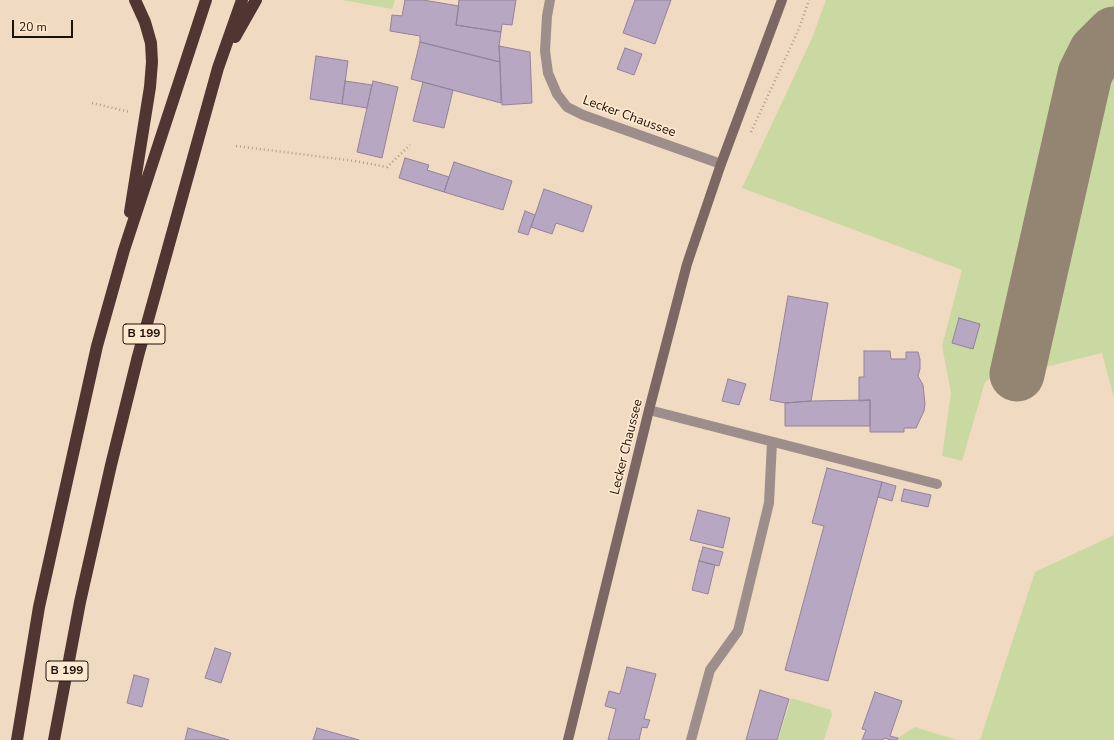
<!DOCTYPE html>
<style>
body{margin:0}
#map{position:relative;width:1114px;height:740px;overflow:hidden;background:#f1dac2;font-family:"Nunito Sans",sans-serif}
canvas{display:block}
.scale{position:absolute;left:12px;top:20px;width:61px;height:18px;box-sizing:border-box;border:2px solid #1a1209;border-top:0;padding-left:5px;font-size:12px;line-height:14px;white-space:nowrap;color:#1a1209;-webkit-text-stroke:3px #ffe8cf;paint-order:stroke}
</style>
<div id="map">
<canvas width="1114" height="740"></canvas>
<div class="scale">20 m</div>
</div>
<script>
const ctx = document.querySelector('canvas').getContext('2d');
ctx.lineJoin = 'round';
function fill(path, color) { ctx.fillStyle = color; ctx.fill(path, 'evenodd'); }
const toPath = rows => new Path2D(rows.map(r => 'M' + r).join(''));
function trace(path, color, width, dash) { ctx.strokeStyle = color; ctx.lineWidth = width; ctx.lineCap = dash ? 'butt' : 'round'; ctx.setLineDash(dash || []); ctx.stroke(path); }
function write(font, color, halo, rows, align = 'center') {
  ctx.font = font + ' "Nunito Sans",sans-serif'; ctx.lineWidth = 3.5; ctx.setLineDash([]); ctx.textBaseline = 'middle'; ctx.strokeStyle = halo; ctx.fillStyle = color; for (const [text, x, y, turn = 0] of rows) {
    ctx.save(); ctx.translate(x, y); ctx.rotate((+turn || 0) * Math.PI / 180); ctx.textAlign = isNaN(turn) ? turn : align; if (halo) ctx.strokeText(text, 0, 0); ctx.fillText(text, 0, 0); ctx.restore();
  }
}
const green = toPath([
 [342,0,395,0,392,9],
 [826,0,1114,0,1114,398,1102,353,1017,374,998,372,985,382,962,461,942,456,951,393,942,346,962,270,742,188,812,38],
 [1114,535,1114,740,980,740,1035,572],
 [791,698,831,710,832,715,824,740,778,740],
 [915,727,957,740,897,740,898,738]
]);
const taxiway = toPath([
 [1017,374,1085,74,1096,52,1114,34]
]);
const building = toPath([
 [405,0,423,0,459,6,456,25,501,32,499,46,500,62,420,42,420,36,390,31,392,15,402,16,405,0],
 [459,0,516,0,512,25,502,24,501,32,456,25,459,0],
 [635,0,671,0,655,44,623,33,635,0],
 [420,42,500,62,501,103,411,79,420,42],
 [499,46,530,52,532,103,502,105,499,46],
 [625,48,642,54,634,75,617,69,625,48],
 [316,56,348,61,342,104,310,99,316,56],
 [345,81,372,85,367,108,342,104,345,81],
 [373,81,398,87,382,158,357,152,373,81],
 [423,82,453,90,444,128,413,121,423,82],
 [405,158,429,165,427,170,449,177,444,192,399,178,405,158],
 [454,162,512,181,503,210,444,192,454,162],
 [544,189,592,206,583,232,556,223,552,234,531,227,544,189],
 [525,211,535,215,528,235,518,232,525,211],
 [788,296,828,303,811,401,785,403,770,400,788,296],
 [959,318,980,324,973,349,952,343,959,318],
 [864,351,890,351,891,359,906,359,906,352,918,352,920,359,920,369,918,376,923,385,925,404,924,411,916,428,904,428,904,432,870,432,870,400,859,401,859,377,864,377,864,351],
 [728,379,746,384,739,405,722,401,728,379],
 [870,400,870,426,785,426,785,403,811,401,870,400],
 [827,468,882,482,828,681,785,670,824,526,812,523,827,468],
 [882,482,896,486,892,501,878,497,882,482],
 [904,489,931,495,928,507,901,501,904,489],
 [698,510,730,518,723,548,690,540,698,510],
 [703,547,723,552,719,566,699,561,703,547],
 [699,561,715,565,708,594,692,590,699,561],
 [215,648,231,653,221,683,205,678,215,648],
 [627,667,656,674,644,719,650,720,647,728,642,727,639,740,608,740,616,709,605,706,609,691,620,694,627,667],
 [134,675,149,679,142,707,127,703,134,675],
 [760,690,789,699,777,740,746,740,760,690],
 [875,692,902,701,890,736,898,738,897,740,891,740,884,738,883,740,862,740,866,730,862,729,875,692],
 [188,728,229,740,185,740,188,728],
 [317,728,359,740,313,740,317,728]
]);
const path = toPath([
 [92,103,130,112],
 [751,132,798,31,809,0],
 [236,146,355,161,387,167,410,145]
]);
const lane = toPath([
 [649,410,937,484],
 [691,740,710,670,738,631,769,503,772,442]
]);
const street = toPath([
 [550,0,547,16,545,51,548,73,557,94,567,107,583,115,721,164]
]);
const secondary = toPath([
 [568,740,649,410,687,264,721,164,782,0]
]);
const highway = toPath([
 [235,37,256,0],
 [130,212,150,87,152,62,151,43,145,22,135,0],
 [17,740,39,607,97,346,124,250,206,0],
 [54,740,80,602,111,465,138,356,218,68,242,0]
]);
const shields = [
 [144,334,42],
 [67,671,42]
];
const shieldNames = [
 ["B 199",144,334],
 ["B 199",67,671]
];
const streetNames = [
 ["Lecker Chaussee",629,117,20],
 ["Lecker Chaussee",627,447,-76]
];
fill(green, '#cad9a1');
trace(taxiway, '#948472', 55);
fill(building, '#b8a7c2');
trace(building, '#92829b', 1);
trace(path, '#af9d89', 2.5, [1, 3]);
trace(lane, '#9d8e8c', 10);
trace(street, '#9d8e8c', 10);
trace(secondary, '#7d6764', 10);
trace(highway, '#513532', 12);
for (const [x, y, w] of shields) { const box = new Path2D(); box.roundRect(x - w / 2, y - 10, w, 20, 3); ctx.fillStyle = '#ffe8cf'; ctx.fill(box); trace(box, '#1a1209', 1); }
write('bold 12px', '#1a1209', null, shieldNames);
write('13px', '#1a1209', '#ffe8cf', streetNames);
</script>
